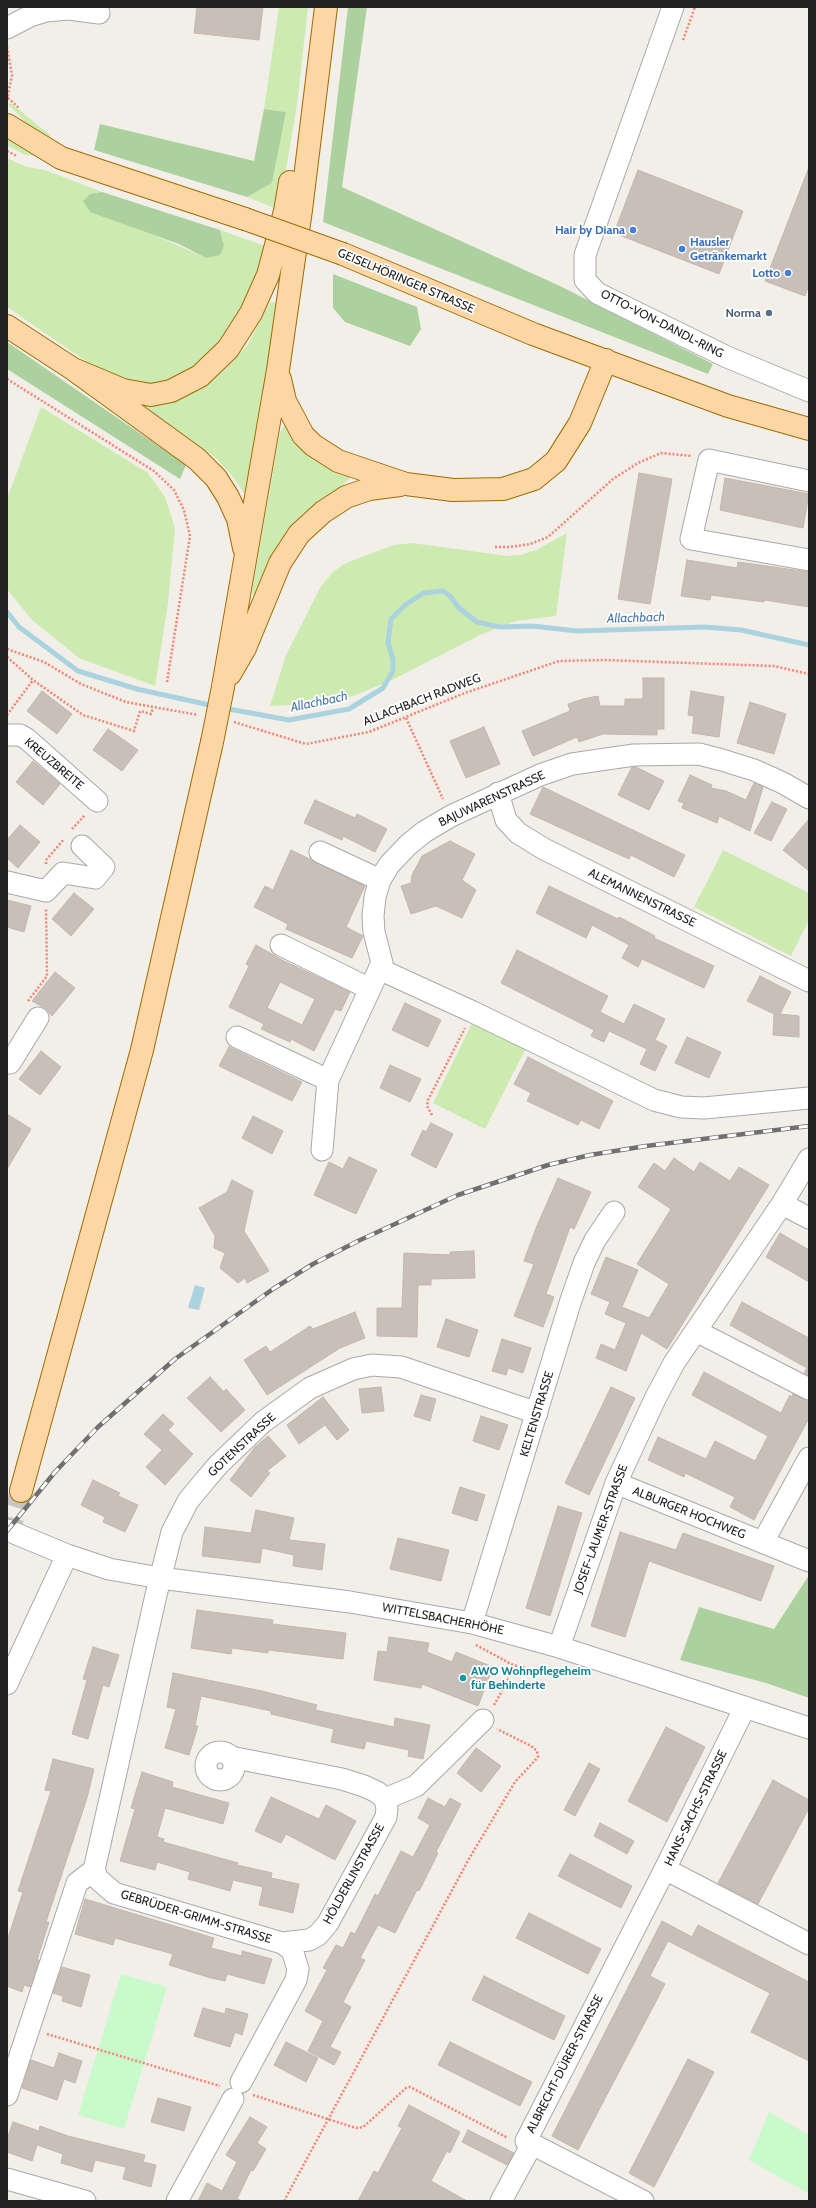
<!DOCTYPE html>
<meta charset="utf-8">
<style>
body{margin:0}
#map{position:relative;width:816px;height:2208px;overflow:hidden;background:#f2efe9;font-family:Cabin,sans-serif}
canvas{display:block}
.frame{position:absolute;inset:0;border:8px solid #222;pointer-events:none}
</style>
<div id="map">
<canvas width="816" height="2208"></canvas>
<div class="frame"></div>
</div>
<script>
const ctx = document.querySelector('canvas').getContext('2d');
ctx.lineJoin = 'round';
function fill(path, color) { ctx.fillStyle = color; ctx.fill(path, 'evenodd'); }
const toPath = rows => new Path2D(rows.map(r => 'M' + r).join(''));
function trace(path, color, width, dash) { ctx.strokeStyle = color; ctx.lineWidth = width; ctx.lineCap = dash ? 'butt' : 'round'; ctx.setLineDash(dash || []); ctx.stroke(path); }
function write(font, color, halo, rows, align = 'center') {
  ctx.font = font + ' Cabin,sans-serif'; ctx.lineWidth = 3.5; ctx.setLineDash([]); ctx.textBaseline = 'middle'; ctx.strokeStyle = halo; ctx.fillStyle = color; for (const [text, x, y, turn = 0] of rows) {
    ctx.save(); ctx.translate(x, y); ctx.rotate((+turn || 0) * Math.PI / 180); ctx.textAlign = isNaN(turn) ? turn : align; if (halo) ctx.strokeText(text, 0, 0); ctx.fillText(text, 0, 0); ctx.restore();
  }
}
const grass = toPath([
 [279,7,308,7,297,105,279,210,247,197,272,183,286,112,264,109],
 [8,104,12,104,50,135,50,138,27,124],
 [7,138,40,157,23,154,7,145],
 [7,158,24,166,48,171,102,192,90,194,145,231,206,258,224,245,220,230,268,247,237,323,194,370,168,382,150,385,128,384,100,371,7,307],
 [274,302,278,304,279,308,245,495,234,478,216,458,144,406,145,403,201,386,222,372,247,346,270,303],
 [41,407,148,473,165,497,175,528,168,603,155,686,79,658,32,620,7,589,7,499],
 [284,426,287,426,349,475,349,479,336,492,255,599,252,592,280,432],
 [567,533,556,616,516,621,480,635,392,680,356,695,326,703,270,706,286,655,321,586,334,571,346,563,394,545,412,543,508,556,520,555,536,550],
 [723,850,809,893,809,920,791,956,694,907],
 [473,1021,526,1048,485,1129,433,1103]
]);
const forest = toPath([
 [348,7,367,7,342,187,560,286,713,364,708,374,323,222],
 [264,109,286,112,272,183,247,197,94,150,100,124,254,161],
 [102,192,220,230,224,245,222,251,220,255,206,258,179,244,90,212,83,201,90,194],
 [333,274,417,307,421,329,410,346,345,322,333,308],
 [7,342,186,465,180,479,7,369],
 [809,1575,809,1698,766,1683,680,1660,699,1607,774,1629]
]);
const park = toPath([
 [121,1974,167,1987,124,2129,78,2115],
 [769,2112,809,2135,809,2194,749,2160]
]);
const water = toPath([
 [195,1285,205,1288,199,1310,188,1308]
]);
const stream = toPath([
 [7,612,19,627,78,671,137,689,214,706],
 [223,708,289,720,349,709,383,688,393,671,393,659,388,643,391,619,405,605,424,593,443,591,450,596,459,608,477,622,500,627,532,626,577,631,705,627,741,630,809,645]
]);
const building = toPath([
 [197,7,263,7,259,40,194,33,197,7],
 [638,170,743,211,719,274,614,233,638,170],
 [808,170,809,285,805,296,765,281,808,170],
 [639,473,672,479,650,604,618,599,639,473],
 [725,478,809,494,803,528,720,510,725,478],
 [687,560,737,568,738,562,809,572,809,607,764,600,764,602,711,595,710,600,681,596,687,560],
 [643,678,664,678,664,729,657,729,657,735,603,734,579,742,577,737,533,756,522,731,570,711,568,704,583,699,598,696,600,706,625,706,625,699,643,699,643,678],
 [42,691,72,714,57,734,27,711,42,691],
 [691,691,724,697,719,737,692,733,694,716,688,715,691,691],
 [750,702,786,714,774,754,737,743,750,702],
 [484,727,500,764,466,778,450,741,484,727],
 [108,729,138,750,122,771,93,750,108,729],
 [33,761,60,784,43,805,16,782,33,761],
 [632,767,636,767,664,781,649,810,618,795,632,767],
 [690,775,712,785,711,788,726,791,746,800,754,783,763,787,750,831,719,816,717,823,682,808,684,803,678,801,690,775],
 [543,787,685,855,674,877,631,855,629,859,530,814,543,787],
 [315,800,355,818,357,814,387,829,375,852,343,836,342,840,304,823,315,800],
 [772,802,787,809,771,841,754,833,772,802],
 [809,819,809,871,783,850,809,819],
 [20,825,40,842,18,868,7,858,7,840,20,825],
 [450,841,475,854,462,880,476,890,462,918,436,906,411,914,401,886,411,883,412,875,422,856,450,841],
 [291,850,365,886,346,927,363,936,352,958,286,929,288,924,254,907,265,886,273,890,291,850],
 [549,886,618,919,619,917,655,936,654,938,714,966,704,988,642,959,638,967,622,958,629,945,592,925,586,938,536,913,549,886],
 [74,893,94,909,71,936,52,919,74,893],
 [7,900,31,906,24,932,7,927,7,900],
 [256,945,284,961,350,992,341,1011,335,1009,314,1051,291,1039,290,1042,261,1029,264,1024,229,1007,249,966,246,964,256,945],
 [280,982,315,999,302,1025,267,1008,280,982],
 [517,950,608,996,600,1012,624,1024,634,1004,665,1019,655,1040,667,1046,655,1071,640,1064,647,1049,609,1031,604,1042,591,1036,594,1030,501,983,517,950],
 [55,972,75,988,52,1016,45,1008,32,1001,55,972],
 [760,976,791,992,780,1014,799,1016,799,1037,773,1035,774,1014,747,1001,760,976],
 [405,1003,441,1020,428,1047,392,1030,405,1003],
 [687,1037,721,1052,709,1078,675,1063,687,1037],
 [229,1047,302,1082,292,1101,219,1066,229,1047],
 [41,1051,61,1067,40,1095,19,1079,41,1051],
 [528,1057,613,1101,599,1129,581,1120,578,1125,527,1101,531,1093,514,1084,528,1057],
 [390,1065,421,1079,410,1102,380,1088,390,1065],
 [7,1114,31,1129,7,1169,7,1114],
 [253,1116,283,1131,272,1154,242,1138,253,1116],
 [431,1123,453,1134,436,1168,411,1155,423,1130,426,1132,431,1123],
 [349,1157,377,1170,356,1214,314,1195,329,1162,343,1169,349,1157],
 [674,1158,694,1172,700,1162,730,1181,739,1167,769,1185,667,1349,641,1333,626,1371,596,1358,601,1344,615,1350,626,1323,605,1314,610,1302,591,1294,606,1257,638,1270,622,1307,649,1318,669,1284,637,1264,671,1209,638,1187,654,1163,665,1171,674,1158],
 [558,1178,591,1192,574,1229,570,1227,546,1294,554,1297,543,1327,514,1316,534,1264,524,1261,536,1228,558,1178],
 [232,1180,253,1191,244,1231,269,1271,247,1283,245,1278,238,1283,220,1268,225,1253,214,1248,215,1236,199,1208,227,1192,232,1180],
 [780,1233,809,1250,809,1282,766,1257,780,1233],
 [474,1251,475,1278,431,1279,431,1285,418,1285,417,1337,377,1336,377,1308,402,1308,404,1253,450,1255,450,1252,474,1251],
 [742,1302,809,1338,809,1376,804,1373,807,1368,730,1325,742,1302],
 [355,1312,365,1338,340,1348,267,1395,244,1360,266,1346,270,1352,310,1326,313,1329,355,1312],
 [446,1319,478,1330,469,1357,437,1347,446,1319],
 [502,1339,531,1348,523,1373,508,1368,506,1375,492,1371,502,1339],
 [704,1372,781,1413,790,1395,792,1397,793,1394,809,1401,809,1418,754,1520,730,1507,735,1497,685,1473,684,1477,648,1460,658,1437,706,1459,715,1441,755,1461,768,1436,692,1395,704,1372],
 [210,1377,224,1392,226,1389,245,1410,221,1432,187,1398,210,1377],
 [381,1387,384,1411,362,1413,359,1389,381,1387],
 [611,1387,635,1398,589,1495,565,1483,611,1387],
 [421,1395,436,1399,430,1421,414,1416,421,1395],
 [323,1397,349,1430,337,1440,325,1425,299,1444,287,1425,323,1397],
 [163,1414,174,1424,168,1430,193,1454,165,1485,146,1467,162,1450,144,1434,163,1414],
 [481,1416,508,1425,499,1450,473,1441,481,1416],
 [268,1436,286,1456,267,1471,270,1473,251,1497,230,1480,255,1447,268,1436],
 [93,1480,120,1493,118,1496,138,1505,125,1532,103,1522,105,1517,81,1505,93,1480],
 [460,1487,485,1495,477,1521,452,1513,460,1487],
 [558,1506,582,1513,550,1616,526,1608,558,1506],
 [256,1510,294,1518,289,1540,325,1544,322,1570,293,1566,294,1555,262,1548,260,1563,202,1556,205,1527,251,1533,256,1510],
 [620,1532,676,1550,683,1533,774,1566,761,1601,649,1561,625,1637,591,1626,620,1532],
 [398,1538,449,1550,441,1581,390,1569,398,1538],
 [197,1610,273,1620,272,1624,346,1633,343,1659,268,1650,268,1653,232,1648,231,1654,191,1648,197,1610],
 [389,1637,429,1643,427,1652,452,1662,456,1652,493,1667,478,1706,422,1684,421,1688,374,1680,378,1651,387,1652,389,1637],
 [93,1647,119,1655,109,1687,103,1685,88,1739,72,1734,87,1680,83,1679,93,1647],
 [173,1673,262,1691,317,1705,315,1710,394,1727,395,1718,430,1725,423,1759,408,1756,409,1750,366,1741,364,1749,331,1742,334,1729,271,1714,271,1711,201,1696,195,1726,198,1726,189,1755,165,1748,176,1709,167,1707,173,1673],
 [666,1727,705,1747,667,1822,628,1801,666,1727],
 [476,1748,501,1766,481,1792,457,1773,476,1748],
 [53,1759,94,1769,87,1798,46,1922,49,1922,37,1960,39,1960,30,1987,24,1985,22,1992,7,1986,7,1941,23,1892,18,1891,51,1791,45,1790,53,1759],
 [589,1763,600,1769,575,1816,564,1810,589,1763],
 [142,1772,173,1782,172,1787,229,1803,223,1824,165,1808,157,1837,164,1839,163,1842,238,1863,237,1865,272,1873,271,1878,299,1884,293,1913,259,1905,263,1887,233,1880,230,1891,188,1879,190,1872,157,1862,155,1870,120,1861,135,1809,131,1808,142,1772],
 [773,1780,809,1800,809,1808,758,1904,718,1883,773,1780],
 [271,1797,319,1819,326,1805,356,1821,335,1860,286,1834,281,1843,255,1831,271,1797],
 [428,1798,445,1807,450,1798,461,1804,436,1852,438,1853,419,1891,417,1890,395,1933,378,1925,360,1958,365,1960,343,2002,351,2007,330,2047,341,2052,334,2065,308,2051,323,2021,305,2011,327,1970,323,1968,336,1945,343,1948,351,1932,355,1934,375,1894,378,1896,401,1851,413,1857,430,1825,418,1818,428,1798],
 [600,1823,634,1841,627,1854,594,1836,600,1823],
 [570,1854,632,1886,621,1908,558,1876,570,1854],
 [85,1899,214,1938,211,1948,242,1956,242,1951,272,1959,264,1984,227,1974,225,1981,211,1978,169,1965,173,1954,115,1938,113,1945,75,1934,85,1899],
 [529,1913,601,1949,588,1974,516,1938,529,1913],
 [662,1921,692,1937,698,1925,809,1982,809,2061,751,2032,770,1993,668,1941,650,1976,665,1984,578,2150,552,2136,662,1921],
 [62,1967,90,1975,81,2007,62,2001,63,1996,53,1993,62,1967],
 [484,1976,565,2016,554,2040,472,2000,484,1976],
 [203,2008,225,2014,226,2008,248,2014,242,2035,235,2032,230,2047,194,2036,203,2008],
 [286,2042,318,2058,306,2082,274,2065,286,2042],
 [450,2042,532,2082,520,2106,438,2065,450,2042],
 [59,2053,82,2061,75,2083,64,2079,57,2100,22,2088,31,2060,54,2068,59,2053],
 [688,2059,714,2072,654,2187,629,2173,688,2059],
 [158,2098,191,2107,184,2131,151,2122,158,2098],
 [409,2105,460,2132,450,2153,447,2151,431,2181,467,2201,358,2201,374,2171,378,2173,402,2128,398,2126,409,2105],
 [250,2117,267,2127,257,2143,266,2149,253,2171,251,2170,237,2199,242,2201,198,2201,207,2183,222,2191,237,2162,226,2155,250,2117],
 [13,2122,39,2131,40,2126,68,2136,145,2155,143,2162,156,2165,151,2187,123,2179,126,2167,95,2160,92,2172,61,2163,63,2154,37,2145,32,2161,7,2152,7,2139,13,2122],
 [468,2130,514,2153,507,2165,462,2142,468,2130]
]);
const majorTunnel = toPath([
 [7,1539,21,1491]
]);
const path = toPath([
 [683,40,695,7],
 [7,47,12,75,7,100],
 [8,98,19,108],
 [7,151,17,156],
 [7,379,154,471,174,490,184,510,190,536,167,682],
 [495,547,510,547,530,544,548,537,613,479,638,463,661,453,692,456],
 [7,649,44,662,81,684,126,702,198,715],
 [7,657,33,680,83,715,134,731,140,711,151,714,153,708],
 [7,715,33,680],
 [406,718,443,799],
 [234,722,306,744,369,732,465,693,559,661,605,660,774,666,809,674],
 [72,829,85,815],
 [46,864,46,860,64,839],
 [28,1001,47,976,46,909],
 [432,1115,427,1106,428,1100,465,1028],
 [476,1645,513,1665,555,1675,574,1673],
 [494,1705,507,1682,513,1665],
 [47,2034,220,2086],
 [253,2095,356,2128,363,2127,370,2121,406,2088,410,2087,508,2138],
 [284,2201,470,1857,515,1782,538,1757,537,1751,531,1746,497,1729]
]);
const minor = toPath([
 [673,7,585,255,585,280,597,293,727,357,809,391],
 [7,28,30,16,46,11,69,9,99,13],
 [809,481,709,460,691,539,809,560],
 [7,735,20,735,27,739,97,801],
 [498,793,506,820,518,833,544,849,809,981],
 [320,852,380,880],
 [7,882,46,891,63,873,95,878,104,867,82,846],
 [281,945,370,989],
 [379,969,473,1012,654,1100,681,1107,704,1108,809,1098],
 [237,1037,328,1080],
 [7,1062,10,1063,38,1018],
 [322,1150,328,1080,382,963,374,932,373,916,375,897,380,880,389,865,408,845,424,832,451,816,540,775,572,764,634,755,699,754,722,760,754,770,783,783,809,798],
 [782,1204,809,1218],
 [696,1331,809,1389],
 [616,1483,809,1561],
 [7,1530,67,1555,109,1569,160,1578,350,1602,472,1623,559,1647,809,1728],
 [763,1542,809,1458],
 [472,1623,571,1300,584,1263,595,1240,614,1212],
 [559,1647,616,1483,655,1399,674,1363,782,1204,809,1159],
 [7,1684,67,1555],
 '206 1766a14 14 0 1 1 28 0a14 14 0 1 1-28 0Z',
 [231,1757,342,1779,364,1786,377,1792,385,1799,387,1808,386,1817,328,1923,318,1935,309,1940,282,1943],
 [385,1799,416,1786,483,1720],
 [665,1869,809,1944],
 [241,2082,296,1980,298,1969,292,1950,282,1943,114,1893,98,1879,94,1870,156,1595,172,1532,188,1501,202,1484,218,1465,263,1422,310,1388,353,1369,372,1365,401,1367,537,1413],
 [7,2095,77,1883,94,1870],
 [7,2179,85,2201],
 [177,2201,233,2099],
 [501,2201,532,2144],
 [643,2201,526,2141,665,1869,745,1707]
]);
const major = toPath([
 [7,125,61,158,245,219],
 [343,254,533,334,728,406,809,429],
 [7,326,73,369,197,459,216,478,228,497,238,519,244,548],
 [73,369,123,390,151,395,171,391,200,376,228,349,251,313,268,275,285,211,290,182],
 [280,379,285,401,303,435,313,445,338,461,406,484,453,490,503,489,534,479,556,461,580,423,606,360],
 [230,674,245,648,280,563,299,534,323,512,346,497,369,489,400,485],
 [223,687,278,370,301,210,326,7],
 [21,1491,142,1050,212,742]
]);
const rail = toPath([
 [7,1531,55,1472,98,1427,175,1359,273,1289,313,1264,358,1241,458,1195,548,1165,590,1155,646,1146,809,1126]
]);
const majorBridge = toPath([
 [245,219,343,254],
 [212,742,223,687]
]);
const markers = [
 [633,230,4,"#3f7fe0"],
 [682,249,4,"#3f7fe0"],
 [788,273,4,"#3f7fe0"],
 [769,313,4,"#5c6f8a"],
 [463,1678,4,"#0f9aa8"]
];
const shopNames = [
 ["Hair by Diana",625,230],
 ["Hausler",690,242,"left"],
 ["Getränkemarkt",690,256,"left"],
 ["Lotto",780,273]
];
const streetNames = [
 ["GEISELHÖRINGER STRASSE",406,281,23],
 ["OTTO-VON-DANDL-RING",662,324,27],
 ["ALLACHBACH RADWEG",422,700,-21],
 ["KREUZBREITE",54,764,40],
 ["BAJUWARENSTRASSE",492,799,-25],
 ["ALEMANNENSTRASSE",642,898,26],
 ["KELTENSTRASSE",537,1414,-73],
 ["GOTENSTRASSE",242,1445,-43],
 ["ALBURGER HOCHWEG",689,1513,22],
 ["JOSEF-LAUMER-STRASSE",601,1529,-70],
 ["WITTELSBACHERHÖHE",443,1619,11],
 ["HANS-SACHS-STRASSE",696,1808,-64],
 ["HÖLDERLINSTRASSE",354,1874,-61],
 ["GEBRÜDER-GRIMM-STRASSE",196,1917,17],
 ["ALBRECHT-DÜRER-STRASSE",565,2064,-63]
];
const serviceNames = [
 ["Norma",761,313]
];
const cultureNames = [
 ["AWO Wohnpflegeheim",471,1671],
 ["für Behinderte",471,1685]
];
const waterNames = [
 ["Allachbach",636,618,-2],
 ["Allachbach",319,702,-12]
];
fill(grass, '#cdebb0');
fill(forest, '#add19e');
fill(park, '#c8facc');
fill(water, '#aad3df');
trace(stream, '#aad3df', 5);
fill(building, '#c7bfb8');
trace(building, '#c4b6ab', 1);
trace(majorTunnel, '#c8c6c1', 22, [22, 11]);
trace(minor, '#a9a9a9', 23);
trace(major, '#a06b00', 24);
trace(path, '#fa8072', 2.5, [2, 2]);
trace(minor, '#fff', 21);
trace(major, '#fcd6a4', 22);
trace(rail, '#707070', 4.5);
trace(rail, '#fff', 3, [9]);
trace(majorBridge, '#a06b00', 24, []);
trace(majorBridge, '#fcd6a4', 22);
for (const [x, y, r, color] of markers) { const dot = new Path2D(); dot.arc(x, y, r, 0, 2 * Math.PI); ctx.fillStyle = color; ctx.fill(dot); trace(dot, '#fff', 1.5); }
write('bold 12px', '#366cbe', '#fff', shopNames, 'right');
write('12px', '#222', '#fff', streetNames);
write('bold 12px', '#4e5e75', '#fff', serviceNames, 'right');
write('bold 12px', '#0d838f', '#fff', cultureNames, 'left');
write('italic 13px', '#4a7aab', '#fff', waterNames);
</script>
